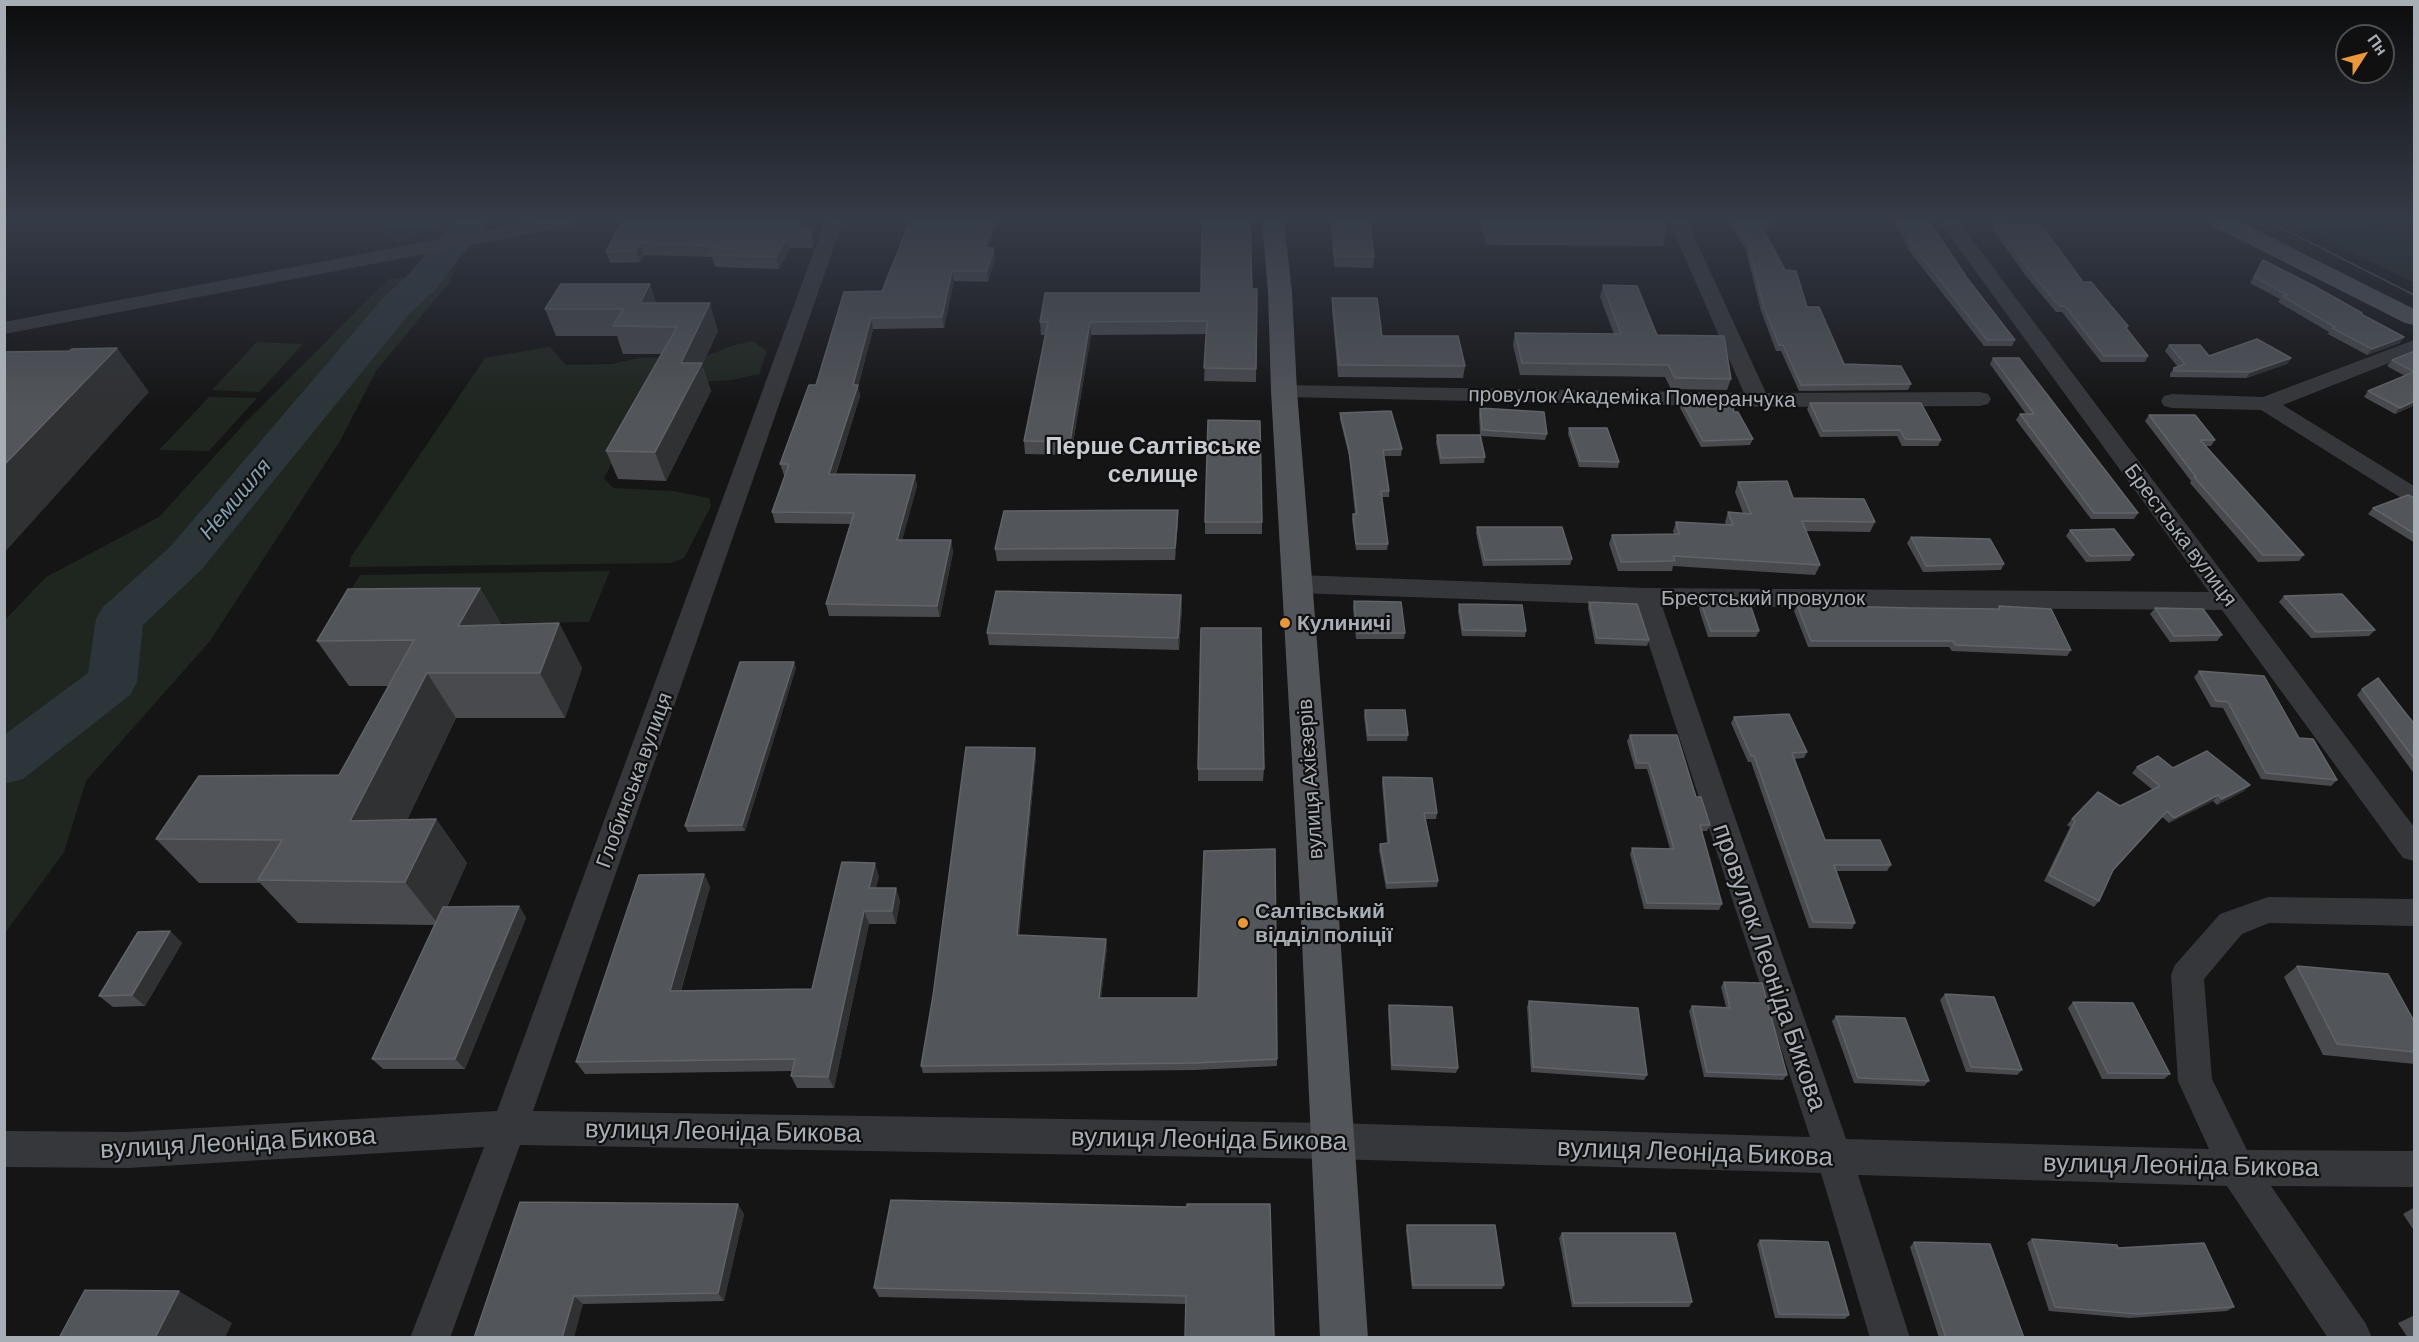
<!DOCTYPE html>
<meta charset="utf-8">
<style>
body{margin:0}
#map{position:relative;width:2419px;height:1342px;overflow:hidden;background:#151516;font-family:Barlow,sans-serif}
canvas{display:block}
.frame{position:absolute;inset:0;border:6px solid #a7aeb6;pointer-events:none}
.north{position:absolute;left:2335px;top:24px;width:60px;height:60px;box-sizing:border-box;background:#101011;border:2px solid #4c4f53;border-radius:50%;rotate:54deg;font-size:16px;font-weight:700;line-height:24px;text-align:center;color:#a7aeb6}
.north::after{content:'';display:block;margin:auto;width:21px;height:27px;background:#e8983b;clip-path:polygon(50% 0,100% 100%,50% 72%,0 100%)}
</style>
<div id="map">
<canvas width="2419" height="1342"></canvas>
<div class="frame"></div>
<div class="north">Пн</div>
</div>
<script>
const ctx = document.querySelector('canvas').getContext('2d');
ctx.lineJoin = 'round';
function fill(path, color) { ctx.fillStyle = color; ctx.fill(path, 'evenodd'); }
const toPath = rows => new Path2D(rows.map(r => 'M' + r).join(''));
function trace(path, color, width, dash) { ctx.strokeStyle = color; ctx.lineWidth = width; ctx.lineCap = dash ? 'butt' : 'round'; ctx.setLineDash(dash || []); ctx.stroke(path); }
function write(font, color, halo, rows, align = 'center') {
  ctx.font = font + ' Barlow,sans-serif'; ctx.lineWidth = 4.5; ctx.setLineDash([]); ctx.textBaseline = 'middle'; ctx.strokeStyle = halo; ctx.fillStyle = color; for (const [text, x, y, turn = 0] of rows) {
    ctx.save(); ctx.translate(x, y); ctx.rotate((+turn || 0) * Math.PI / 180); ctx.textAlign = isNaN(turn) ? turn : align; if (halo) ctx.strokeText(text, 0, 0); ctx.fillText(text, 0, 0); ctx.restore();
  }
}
const green = toPath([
 [386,221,447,221,405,242,395,242,385,236],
 [2288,221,2361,221,2406,235,2414,240,2414,283],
 [454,271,449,283,376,371,340,441,210,641,86,781,64,852,5,933,5,620,46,577,159,517,244,424,388,279],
 [753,341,767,351,759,374,732,380,664,384,646,399,604,478,613,488,673,491,709,498,711,506,684,558,671,563,349,567,351,557,485,358,550,347,566,365,613,364,637,358,706,356,731,346],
 [257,342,303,344,259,392,212,390],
 [209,397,257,398,209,451,159,450],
 [610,571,589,622,329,625,360,575]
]);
const river = toPath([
 [454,221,489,221,435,290,410,313,202,569,143,625,137,682,130,695,23,779,4,784,4,735,88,673,96,619,103,607,170,547,384,297,409,274,454,221]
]);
const minor = toPath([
 [535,221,576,221,574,225,567,227,4,334,4,322,535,221],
 [825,221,843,221,533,1111,1332,1123,1810,1137,1636,605,1297,593,1288,590,1284,584,1288,578,1297,575,1646,588,2209,592,1939,221,1958,221,2414,827,2414,861,2403,858,2222,610,1662,606,1846,1139,2209,1149,2178,1081,2171,975,2175,965,2220,914,2268,897,2414,899,2414,926,2269,923,2242,934,2204,979,2212,1079,2247,1150,2414,1151,2414,1187,2271,1186,2366,1324,2372,1338,2328,1338,2227,1186,1858,1175,1910,1338,1870,1338,1821,1173,1332,1159,520,1145,450,1338,410,1338,484,1147,128,1168,4,1167,4,1131,128,1132,497,1111,825,221],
 [1669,221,1687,221,1766,393,1980,392,1988,394,1991,399,1988,404,1980,406,1758,407,1284,397,1276,396,1273,391,1276,386,1284,385,1744,393,1669,221],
 [2414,340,2414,353,2283,405,2414,486,2414,504,2406,501,2261,410,2172,408,2164,406,2161,401,2164,396,2172,394,2263,397,2414,340]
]);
const major = toPath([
 [1262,221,1284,221,1292,292,1297,391,1339,919,1368,1338,1320,1338,1301,919,1271,391,1268,292,1262,221],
 [2210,221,2239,221,2414,309,2414,325,2405,323,2213,226,2210,221]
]);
const tram = toPath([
 [2268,221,2414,295]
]);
const wall = toPath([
 [622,221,812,231,815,242,813,248,790,248,779,269,715,267,712,257,644,255,640,262,610,263,606,252],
 [1331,221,1370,221,1374,257,1373,268,1334,267],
 [1480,221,1664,221,1667,229,1663,246,1486,245],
 [1728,221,1768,221,1770,223,1768,229,1763,229,1785,270,1844,364,1911,384,1908,390,1799,391,1781,351,1776,351,1761,311,1746,250],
 [1894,221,1929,221,1967,278,2015,340,2012,346,1984,346,1910,252],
 [1995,224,2083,282,2126,328,2148,356,2145,362,2101,362,2062,312,2056,312,2026,276,1993,230],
 [990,248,995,259,988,282,954,281,944,328,873,329,858,387,860,396,836,474,915,475,917,486,902,540,951,540,953,552,940,617,829,616,826,604,850,524,775,523,772,512,785,475,784,475,780,464,882,291],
 [2263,260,2361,314,2400,343,2367,355,2328,334,2329,332,2278,302,2280,299,2250,283],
 [650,284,656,303,718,331,702,365,711,391,666,481,618,479,606,451,661,354,623,354,617,336,556,336,545,309],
 [1603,285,1657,335,1731,379,1727,390,1671,389,1665,377,1520,375,1513,345,1515,333,1614,334,1600,297],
 [1252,289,1257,289,1256,382,1204,381,1206,334,1091,335,1071,455,1025,454,1024,441,1045,335,1041,335,1040,322,1201,293],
 [1332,298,1382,336,1465,366,1463,378,1338,377,1332,309],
 [2169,345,2209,356,2291,358,2287,364,2246,378,2170,377,2170,374,2174,368,2178,367,2165,351],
 [2415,351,2415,405,2395,414,2364,397,2368,391,2405,376,2387,366,2392,360],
 [1993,358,2138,513,2134,519,2091,519,2016,420,2020,414,2026,414,1990,364],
 [1682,402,1734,412,1753,439,1750,445,1701,447,1680,408],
 [1810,403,1941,440,1938,446,1902,446,1897,436,1820,437,1807,409],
 [1480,408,1547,434,1545,440,1481,436,1485,457,1484,463,1440,464,1436,442,1437,435,1480,435,1479,414],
 [1340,413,1402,449,1401,456,1384,456,1389,491,1389,497,1382,497,1388,544,1387,550,1356,550,1352,520,1353,514,1355,514,1349,456,1340,419],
 [2149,415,2215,440,2211,446,2206,446,2304,555,2299,561,2258,562,2190,483,2191,481,2145,421],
 [1569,428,1619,462,1618,468,1579,467,1568,434],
 [1738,482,1875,522,1870,532,1806,531,1820,565,1815,575,1673,566,1672,571,1618,571,1609,544,1612,535,1674,534,1673,531,1676,522,1726,525,1725,522,1728,512,1743,513,1735,492],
 [2415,498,2415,543,2368,514,2373,508],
 [1178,510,1178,522,1175,560,997,561,995,549],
 [1205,522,1262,522,1262,534,1205,534],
 [1477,527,1572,559,1570,565,1483,566,1476,533],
 [2070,530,2134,555,2130,561,2086,562,2066,536],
 [1911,537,2004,564,2001,570,1923,572,1907,543],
 [480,588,501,624,559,623,582,668,565,718,456,718,407,820,436,819,467,863,447,907,519,906,526,918,465,1069,383,1069,372,1059,434,925,298,923,260,883,199,883,156,839,339,775,389,686,349,686,317,641],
 [1181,595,1182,608,1179,650,989,645,987,633],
 [2284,596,2375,630,2369,636,2311,638,2279,602],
 [1354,601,1405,633,1404,639,1356,639,1353,608],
 [1589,602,1649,640,1647,646,1595,644,1588,608],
 [1701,603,1759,631,1756,637,1708,637,1699,609],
 [1459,604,1526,631,1525,637,1462,636,1458,611],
 [1797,605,1912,608,1998,609,1999,606,2071,650,2067,656,1952,651,1949,647,1808,647,1794,611],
 [2155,608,2222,635,2217,641,2170,642,2150,614],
 [796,668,745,831,688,832,685,826],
 [2199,671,2299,738,2337,780,2331,786,2261,779,2223,708,2211,707,2194,677],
 [2362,689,2415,725,2415,775,2357,695],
 [1365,710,1408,735,1407,741,1367,741,1364,716],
 [1734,717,1807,752,1804,758,1794,759,1825,840,1891,865,1887,871,1836,871,1855,923,1852,929,1809,928,1751,762,1748,762,1731,723],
 [1630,735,1696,797,1710,825,1707,831,1701,831,1722,904,1719,910,1644,909,1630,854,1632,848,1670,849,1647,769,1635,769,1627,741],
 [1035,748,1036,756,1019,935,1107,947,1101,998,1277,1059,1277,1066,1195,1070,923,1073,921,1066],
 [2137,767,2173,768,2244,791,2217,805,2213,801,2169,823,2162,817,2113,871,2099,901,2094,907,2044,881,2070,827,2067,825,2072,819,2120,806,2153,790,2132,773],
 [1198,769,1264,769,1263,781,1198,781],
 [1383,777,1437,813,1436,819,1425,819,1438,881,1437,887,1386,889,1379,850,1380,844,1387,843,1382,783],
 [704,874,710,887,681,991,812,989,879,876,876,888,896,888,900,901,896,924,869,924,834,1088,797,1088,791,1076,792,1071,585,1074,576,1062],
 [170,931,182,943,145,1006,113,1007,99,996],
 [2297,966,2415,1023,2415,1064,2323,1055,2284,977],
 [1724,982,1787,1075,1783,1080,1704,1077,1689,1011,1692,1006,1726,1007,1721,987],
 [1945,994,2022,1070,2017,1075,1966,1072,1940,1000],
 [1529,1001,1647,1075,1644,1080,1531,1072,1527,1007],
 [2073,1002,2170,1074,2164,1079,2102,1079,2068,1008],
 [1389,1005,1458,1068,1456,1073,1391,1070,1388,1010],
 [1836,1016,1929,1081,1924,1086,1854,1083,1832,1021],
 [1187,1207,1186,1304,879,1297,874,1288],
 [2415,1207,2415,1232,2403,1214],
 [744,1214,724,1301,583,1304,474,1338],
 [1407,1225,1504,1285,1502,1289,1412,1289,1406,1230],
 [1562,1233,1692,1302,1689,1307,1572,1307,1559,1238],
 [2032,1239,2118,1248,2234,1307,2227,1311,2130,1318,2049,1311,2027,1243],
 [1760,1240,1849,1315,1845,1319,1775,1318,1757,1244],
 [1914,1242,2024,1338,1939,1338,1910,1247],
 [2415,1315,2415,1338,2408,1338,2398,1323]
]);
const shadedWall = toPath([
 [993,221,997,221,986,259,985,248],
 [812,231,815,242,813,248,810,236],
 [787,237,790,248,779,269,776,257],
 [640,243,644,255,640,262,636,251],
 [994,248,995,259,988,282,987,271],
 [952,271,954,281,944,328,942,317],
 [650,284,659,312,640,303],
 [710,303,718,331,702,365,711,391,666,481,655,452,681,363],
 [871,318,873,329,858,387,860,396,832,485,829,474],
 [1090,322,1091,335,1071,455,1070,442],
 [2404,337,2400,343,2367,355,2372,349],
 [117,348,149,392,4,553,4,465],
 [2291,358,2287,364,2246,378,2250,372],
 [2415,401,2415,405,2395,414,2400,408],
 [915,475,917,486,899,551,897,540],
 [1178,510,1178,522,1175,560,1175,548],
 [951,540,953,552,940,617,937,606],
 [480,588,506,633,458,626],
 [1181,595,1182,608,1179,650,1178,638],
 [559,623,582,668,565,718,540,673],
 [794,662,796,668,745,831,742,825],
 [427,673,456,718,385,865,350,821],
 [1035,748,1036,756,1018,942,1017,935],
 [2250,785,2244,791,2217,805,2222,799],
 [2218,795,2213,801,2169,823,2174,818],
 [436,819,467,863,439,925,405,882],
 [875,863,879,876,873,901,869,888],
 [704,874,710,887,677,1003,670,991],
 [896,888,900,901,896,924,892,911],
 [519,906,526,918,465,1069,455,1059],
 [864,911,869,924,834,1088,828,1077],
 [170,931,182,943,145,1006,132,995],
 [1106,939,1107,947,1100,1005,1099,998],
 [738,1204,744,1214,724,1301,718,1293],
 [179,1291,232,1323,225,1338,155,1338],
 [574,1296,583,1304,574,1338,562,1338]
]);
const building = toPath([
 [622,221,798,221,812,231,810,236,787,237,776,257,711,255,716,246,640,243,636,251,606,252,622,221],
 [910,221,993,221,985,248,994,248,987,271,952,271,942,317,871,318,853,385,858,385,829,474,915,475,897,540,951,540,937,606,826,604,854,513,772,512,789,464,780,464,809,385,816,385,844,292,882,291,910,221],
 [1202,221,1250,221,1252,289,1257,289,1256,369,1204,368,1207,321,1090,322,1070,442,1024,441,1048,322,1040,322,1045,293,1201,293,1202,221],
 [1332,221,1370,221,1374,257,1334,256,1332,221],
 [1487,221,1664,221,1667,229,1489,228,1487,221],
 [1734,221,1768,221,1770,223,1760,223,1785,270,1796,271,1807,307,1819,307,1844,364,1901,366,1911,384,1801,385,1783,345,1779,345,1763,305,1748,244,1734,221],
 [1900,221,1929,221,1967,278,2015,340,1987,340,1913,246,1900,221],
 [1995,224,2041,225,2083,282,2091,282,2128,326,2126,328,2148,356,2104,356,2065,306,2059,306,2029,270,1995,224],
 [2263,260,2314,286,2362,313,2361,314,2404,337,2372,349,2332,328,2335,327,2282,296,2287,295,2254,277,2263,260],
 [561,284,650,284,640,303,710,303,681,363,702,363,655,452,606,451,677,327,613,326,623,309,545,309,561,284],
 [1603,285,1637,286,1657,335,1724,336,1731,379,1675,378,1668,365,1522,363,1515,333,1621,334,1603,285],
 [1332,298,1377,298,1382,336,1458,336,1465,366,1339,365,1332,298],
 [2257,339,2291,358,2250,372,2174,371,2174,368,2185,364,2169,345,2200,345,2209,356,2257,339],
 [117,348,4,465,4,352,69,351,72,349,117,348],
 [2415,351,2415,401,2400,408,2368,391,2414,372,2392,360,2415,351],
 [1993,358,2019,358,2138,513,2094,513,2020,414,2034,414,1993,358],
 [1682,402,1732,403,1734,412,1738,412,1753,439,1703,441,1682,402],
 [1810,403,1921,403,1941,440,1905,439,1900,430,1823,431,1810,403],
 [1480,408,1544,412,1547,434,1482,430,1480,408],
 [1391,411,1402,449,1383,450,1389,491,1381,491,1388,544,1356,544,1353,514,1357,514,1349,450,1340,413,1391,411],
 [2149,415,2195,415,2215,440,2200,440,2304,555,2263,555,2194,477,2196,477,2149,415],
 [1208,420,1260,421,1262,522,1205,522,1208,420],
 [1569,428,1607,428,1619,462,1580,461,1569,428],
 [1437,435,1480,435,1485,457,1441,458,1437,435],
 [1787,481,1793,498,1864,499,1875,522,1802,521,1820,565,1673,556,1675,561,1621,562,1612,535,1679,534,1676,522,1733,525,1728,512,1751,514,1738,482,1787,481],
 [2408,495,2415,498,2415,534,2373,508,2408,495],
 [1178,510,1175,548,995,549,1004,511,1178,510],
 [1477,527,1562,527,1572,559,1485,560,1477,527],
 [2114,529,2134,555,2090,556,2070,530,2114,529],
 [1911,537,1990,539,2004,564,1926,566,1911,537],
 [480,588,458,626,559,623,540,673,427,673,350,821,436,819,405,882,258,880,282,840,156,839,199,776,339,775,414,640,317,641,348,589,480,588],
 [996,591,1181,595,1178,638,987,633,996,591],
 [2342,594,2375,630,2316,632,2284,596,2342,594],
 [1354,601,1401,602,1405,633,1357,633,1354,601],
 [1589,602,1637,604,1649,640,1597,638,1589,602],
 [1701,603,1750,604,1759,631,1711,631,1701,603],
 [1459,604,1522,605,1526,631,1463,630,1459,604],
 [1797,605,1912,608,2000,609,1999,606,2051,609,2071,650,1955,645,1953,641,1811,641,1797,605],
 [2155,608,2203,609,2222,635,2174,636,2155,608],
 [1201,628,1261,628,1264,769,1198,769,1201,628],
 [740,662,794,662,742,825,685,826,740,662],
 [2199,671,2264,676,2299,738,2313,739,2337,780,2266,773,2228,702,2216,701,2199,671],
 [2378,678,2415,725,2415,760,2362,689,2378,678],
 [1365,710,1405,710,1408,735,1368,735,1365,710],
 [1789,714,1807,752,1792,753,1825,840,1880,840,1891,865,1834,865,1855,923,1813,922,1754,756,1751,756,1734,717,1789,714],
 [1630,735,1677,735,1696,797,1701,797,1710,825,1700,825,1722,904,1647,903,1632,848,1674,849,1649,763,1637,763,1630,735],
 [966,747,1035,748,1017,935,1106,939,1099,998,1198,998,1204,851,1275,849,1277,1059,1195,1063,921,1066,933,996,966,747],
 [2207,751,2250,785,2222,799,2218,795,2174,818,2167,811,2113,870,2099,901,2049,875,2075,821,2072,819,2098,792,2120,806,2160,786,2137,767,2158,756,2173,768,2207,751],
 [1383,777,1432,778,1437,813,1424,813,1438,881,1387,883,1380,844,1389,843,1383,777],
 [842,862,875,863,869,888,896,888,892,911,864,911,828,1077,791,1076,795,1059,576,1062,639,875,704,874,670,991,812,989,842,862],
 [519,906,455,1059,372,1059,443,907,519,906],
 [170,931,132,995,99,996,138,932,170,931],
 [2297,966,2388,974,2415,1023,2415,1052,2337,1044,2297,966],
 [1724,982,1762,983,1787,1075,1707,1072,1692,1006,1730,1008,1724,982],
 [1945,994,1994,997,2022,1070,1971,1067,1945,994],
 [1529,1001,1638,1008,1647,1075,1533,1067,1529,1001],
 [2073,1002,2133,1003,2170,1074,2108,1073,2073,1002],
 [1389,1005,1452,1007,1458,1068,1392,1065,1389,1005],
 [1836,1016,1905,1018,1929,1081,1858,1078,1836,1016],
 [891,1200,1187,1207,1187,1204,1270,1204,1274,1338,1185,1338,1186,1296,874,1288,891,1200],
 [520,1202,738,1204,718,1293,574,1296,562,1338,474,1338,520,1202],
 [1407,1225,1495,1225,1504,1285,1413,1285,1407,1225],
 [1562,1233,1675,1233,1692,1302,1574,1303,1562,1233],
 [2032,1239,2117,1245,2118,1248,2204,1243,2234,1307,2137,1314,2055,1307,2032,1239],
 [1760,1240,1828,1242,1849,1315,1779,1314,1760,1240],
 [1914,1242,1990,1244,2024,1338,1946,1338,1914,1242],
 [85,1290,179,1291,155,1338,59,1338,85,1290]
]);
const markers = [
 [1285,623,6,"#e8983b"],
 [1243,923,6,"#e8983b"]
];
const streetNames = [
 ["провулок Академіка Померанчука",1632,397,1],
 ["Брестська вулиця",2181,535,53],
 ["Брестський провулок",1763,598],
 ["вулиця Ахієзерів",1310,779,-94],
 ["Глобинська вулиця",634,780,-70]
];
const poiNames = [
 ["Кулиничі",1297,623],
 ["Салтівський",1255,911],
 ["відділ поліції",1255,935]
];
const waterNames = [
 ["Немишля",235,499,-50]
];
const quarterNames = [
 ["Перше Салтівське",1153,446],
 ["селище",1153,474]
];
const nearStreetnames = [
 ["провулок Леоніда Бикова",1770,967,71],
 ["вулиця Леоніда Бикова",723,1131,1],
 ["вулиця Леоніда Бикова",1209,1139,1],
 ["вулиця Леоніда Бикова",238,1142,-3],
 ["вулиця Леоніда Бикова",1695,1152,2],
 ["вулиця Леоніда Бикова",2181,1165,1]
];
fill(green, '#1f261f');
fill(river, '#2c353a');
fill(minor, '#36373b');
fill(major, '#52555a');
trace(tram, '#4b4e52', 1.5);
fill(wall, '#484a4e');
fill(shadedWall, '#2f3133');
fill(building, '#525559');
trace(building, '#606368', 1.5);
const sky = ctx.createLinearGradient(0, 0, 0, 409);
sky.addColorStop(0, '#0c0c0c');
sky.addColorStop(0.54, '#353b47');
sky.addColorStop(1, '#353b4700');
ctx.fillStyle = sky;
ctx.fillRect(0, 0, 2419, 409);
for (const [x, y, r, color] of markers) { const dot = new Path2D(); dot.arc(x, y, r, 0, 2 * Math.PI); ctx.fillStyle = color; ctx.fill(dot); trace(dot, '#101011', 2); }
write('21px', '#a7aeb6', '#101011', streetNames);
write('bold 21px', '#a7aeb6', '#101011', poiNames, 'left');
write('italic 22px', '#809faf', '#101011', waterNames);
write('bold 24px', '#c8ccd2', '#101011', quarterNames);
write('26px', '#a7aeb6', '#101011', nearStreetnames);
</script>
